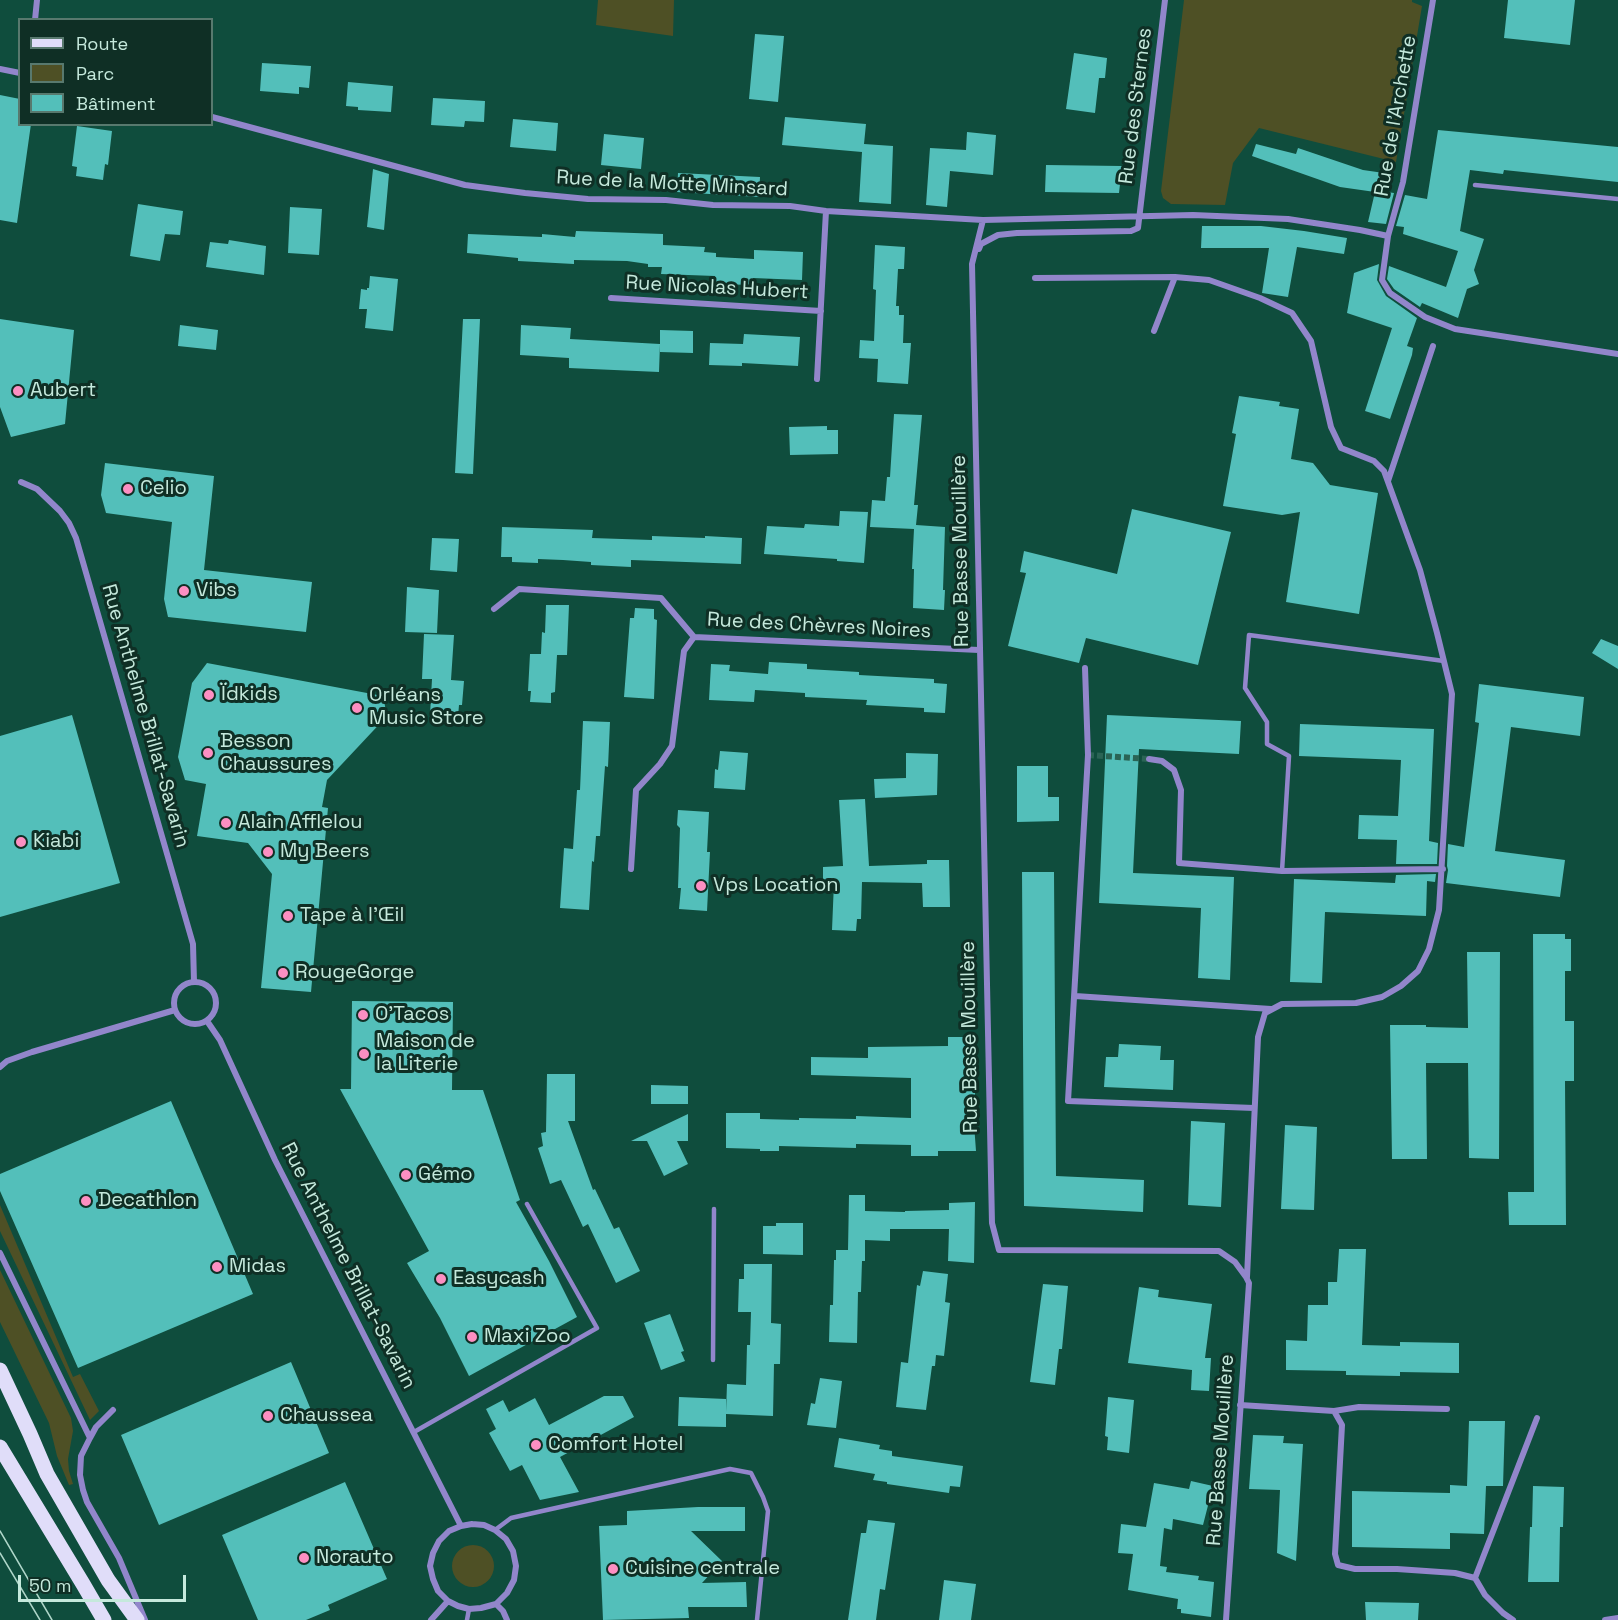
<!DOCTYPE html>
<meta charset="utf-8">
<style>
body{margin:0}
#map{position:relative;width:1618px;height:1620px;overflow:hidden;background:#0f4d3d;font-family:"Space Grotesk",sans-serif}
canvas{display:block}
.legend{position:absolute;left:18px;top:18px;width:195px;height:108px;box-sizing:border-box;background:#0f2f25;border:2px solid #58796e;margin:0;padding:8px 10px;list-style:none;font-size:18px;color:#c5e9dc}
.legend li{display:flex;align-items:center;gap:12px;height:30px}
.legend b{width:30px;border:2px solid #58796e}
.scale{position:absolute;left:18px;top:1575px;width:168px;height:27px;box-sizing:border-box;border:3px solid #c5e9dc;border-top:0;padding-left:8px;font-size:18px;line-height:21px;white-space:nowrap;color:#c5e9dc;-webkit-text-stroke:4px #0f2f25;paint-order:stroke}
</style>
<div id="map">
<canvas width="1618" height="1620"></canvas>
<ul class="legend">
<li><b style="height:8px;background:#e0ddf9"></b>Route</li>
<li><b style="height:16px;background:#4e5025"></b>Parc</li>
<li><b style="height:16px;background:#53bfba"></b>Bâtiment</li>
</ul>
<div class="scale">50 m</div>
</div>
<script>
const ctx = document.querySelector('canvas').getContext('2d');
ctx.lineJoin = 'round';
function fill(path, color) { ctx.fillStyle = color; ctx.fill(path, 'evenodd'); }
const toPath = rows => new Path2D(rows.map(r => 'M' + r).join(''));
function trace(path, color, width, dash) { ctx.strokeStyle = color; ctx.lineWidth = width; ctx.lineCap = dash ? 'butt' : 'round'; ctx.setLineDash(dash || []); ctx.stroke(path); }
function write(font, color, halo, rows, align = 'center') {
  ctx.font = font + ' "Space Grotesk",sans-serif'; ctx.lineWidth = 6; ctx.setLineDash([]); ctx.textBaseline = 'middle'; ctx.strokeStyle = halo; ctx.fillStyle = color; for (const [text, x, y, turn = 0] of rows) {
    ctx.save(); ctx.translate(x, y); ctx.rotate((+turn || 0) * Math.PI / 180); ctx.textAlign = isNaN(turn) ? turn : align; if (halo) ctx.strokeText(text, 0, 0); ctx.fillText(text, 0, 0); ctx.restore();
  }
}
const green = toPath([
 [598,0,674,0,673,36,596,25],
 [1184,0,1412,0,1412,2,1422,6,1396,162,1259,128,1233,163,1225,205,1171,204,1163,198,1161,191],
 [0,1205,73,1377,80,1374,99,1411,90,1420,0,1231],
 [0,1270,71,1418,73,1431,68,1459,69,1471,73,1484,69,1485,57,1456,49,1423,0,1322],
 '452 1566a21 21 0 1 1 42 0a21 21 0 1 1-42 0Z'
]);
const building = toPath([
 [1508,0,1575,0,1570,45,1504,38],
 [755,34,784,36,778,102,749,99],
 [1074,53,1107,58,1105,78,1099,78,1095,113,1066,109],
 [262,63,311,66,309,88,299,87,299,94,260,91],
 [348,82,393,86,391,112,358,110,358,107,346,106],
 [0,95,20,99,20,124,31,124,17,223,0,220],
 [433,98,485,101,484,122,465,121,464,127,431,125],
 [785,117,866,124,864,144,893,146,891,204,859,202,862,152,782,145],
 [513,119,558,123,556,151,510,147],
 [77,126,112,131,108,165,105,164,103,180,76,176,77,167,72,166],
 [1438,130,1618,147,1618,182,1504,170,1503,174,1470,170,1460,231,1484,239,1474,270,1479,284,1467,289,1458,318,1422,303,1420,307,1394,289,1387,279,1389,266,1446,287,1458,251,1403,234,1404,227,1396,226,1405,195,1427,199],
 [967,132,996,135,993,175,950,171,947,207,926,205,930,148,966,150],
 [604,134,644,138,641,169,601,165],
 [1256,144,1296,154,1298,148,1363,170,1391,174,1387,192,1394,193,1386,224,1368,222,1375,192,1340,187,1252,156],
 [1046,165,1122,166,1119,193,1045,192],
 [373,169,389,174,384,230,367,227],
 [678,173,760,177,759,197,677,192],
 [138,204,183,211,180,235,165,234,160,261,130,256],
 [290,207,322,209,319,255,288,253],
 [1202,226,1261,226,1304,231,1347,238,1344,254,1297,247,1288,297,1262,293,1269,248,1201,248],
 [576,231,663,234,663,245,705,247,704,252,716,253,716,257,754,259,754,250,803,252,802,280,753,278,753,285,715,284,715,276,661,274,662,267,648,267,648,264,627,261,574,260,574,264,518,261,518,258,467,253,468,234,542,237,542,234,575,237],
 [229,240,266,246,264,275,206,267,210,242,228,244],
 [875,245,905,247,904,269,898,269,896,306,899,306,899,315,904,315,903,343,911,343,908,384,877,382,878,359,859,358,860,340,874,341,876,290,873,289],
 [1379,264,1377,280,1386,296,1417,318,1407,346,1413,348,1412,355,1390,419,1365,411,1392,328,1347,313,1354,273],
 [370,276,398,279,393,331,365,328,367,309,359,309,361,289,367,290,367,288,369,288],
 [0,319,74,330,65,424,11,437,0,407],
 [463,319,480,319,473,474,455,473],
 [180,325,218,330,216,350,178,346],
 [521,325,571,328,570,339,660,344,659,372,569,368,569,358,520,355],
 [660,330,693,331,693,353,660,352],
 [744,334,800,337,798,366,742,363,742,366,709,365,710,343,743,344],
 [1239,396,1280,402,1279,406,1299,409,1291,459,1313,463,1330,485,1378,493,1359,614,1286,602,1300,512,1282,515,1223,506,1236,434,1232,433],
 [894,414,922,415,914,505,918,505,916,525,945,527,943,590,945,590,944,610,913,608,914,569,912,569,914,529,870,527,872,500,885,501,887,477,890,477],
 [827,426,827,430,838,430,838,454,790,455,789,427],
 [105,463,214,476,204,570,312,582,306,632,168,617,164,599,172,522,106,513,101,495],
 [1132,509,1231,532,1198,665,1086,638,1079,663,1008,646,1026,573,1020,572,1024,551,1117,574],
 [840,511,868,512,864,563,837,561,837,559,764,554,767,526,804,528,805,524,839,526],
 [502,527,593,530,592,538,652,540,652,536,705,538,705,536,742,538,741,564,631,560,631,567,591,565,591,562,563,560,538,559,538,563,512,562,512,557,501,557],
 [432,538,459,539,457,572,430,570],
 [407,587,439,590,437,633,405,632],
 [546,605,569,605,567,655,557,655,555,692,551,693,551,703,530,702,531,691,528,691,530,654,541,654,542,632,545,633],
 [635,608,654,609,654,619,657,620,654,699,624,697,630,618,634,618],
 [424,634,454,635,451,680,464,681,462,705,459,705,458,717,430,715,432,679,422,679],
 [1601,639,1618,646,1618,669,1592,653],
 [769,662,807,664,807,669,859,672,859,675,934,679,934,683,947,684,945,713,924,712,924,708,866,705,867,700,805,697,805,693,755,690,754,702,709,700,711,664,730,665,729,671,768,674],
 [207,663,383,696,387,716,327,780,322,807,328,808,311,992,261,988,272,874,248,843,197,836,206,784,185,780,178,757,192,683],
 [1479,684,1584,697,1580,736,1511,727,1495,851,1565,860,1560,897,1446,883,1448,870,1447,866,1448,844,1464,847,1479,723,1475,722],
 [72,715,120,883,0,917,0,736],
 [1107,715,1241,721,1239,754,1139,749,1133,873,1234,877,1230,980,1198,978,1201,908,1099,903],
 [583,721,610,722,608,767,605,766,600,836,596,836,594,862,592,861,589,910,560,908,564,848,573,849,577,790,580,790],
 [1300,724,1434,729,1429,841,1438,843,1437,864,1396,864,1397,840,1358,839,1359,815,1398,816,1401,760,1299,756],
 [720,751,748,753,745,790,714,788,715,769,718,770],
 [906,753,938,754,937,795,875,798,874,779,906,778],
 [1017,766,1048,766,1048,797,1059,797,1059,821,1017,822],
 [865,799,869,866,927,864,927,860,949,860,950,907,923,907,922,883,862,882,861,919,857,919,856,931,832,930,834,882,823,882,823,867,843,866,839,800],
 [678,810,709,812,707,852,710,852,707,911,679,909,681,888,678,888,680,828,677,825],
 [1022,872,1054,872,1056,1176,1144,1180,1143,1212,1024,1206],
 [1436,874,1435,882,1427,881,1426,916,1325,912,1322,983,1290,982,1294,879,1395,883,1396,875],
 [1533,934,1565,934,1565,939,1571,939,1571,971,1565,971,1565,1021,1574,1021,1574,1081,1565,1081,1566,1225,1509,1225,1508,1192,1534,1192],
 [1467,952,1500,952,1499,1159,1469,1158,1468,1063,1426,1063,1427,1159,1392,1159,1390,1025,1426,1025,1426,1027,1468,1028],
 [352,1001,453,1002,452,1090,483,1090,520,1200,516,1202,549,1261,577,1317,469,1376,440,1318,407,1263,429,1251,340,1089,351,1089],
 [948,1037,975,1037,975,1124,974,1124,976,1151,938,1151,938,1156,911,1156,911,1145,856,1144,856,1148,779,1146,779,1151,760,1151,760,1149,726,1148,726,1113,760,1113,760,1119,799,1120,799,1118,856,1119,856,1116,911,1118,911,1078,811,1075,811,1057,868,1058,868,1047,948,1046],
 [1119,1044,1161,1046,1160,1060,1174,1060,1173,1090,1104,1087,1106,1057,1118,1057],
 [547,1074,575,1074,575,1121,568,1121,593,1190,595,1189,614,1229,619,1227,640,1271,616,1283,588,1224,583,1227,561,1180,550,1184,538,1148,543,1146,541,1133,546,1132],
 [651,1085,688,1086,688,1104,651,1104],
 [171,1101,253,1294,78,1368,0,1191,0,1174],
 [688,1114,688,1141,677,1141,688,1164,664,1176,647,1141,631,1141],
 [1191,1121,1225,1123,1221,1207,1188,1205],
 [1285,1125,1317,1127,1314,1210,1281,1209],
 [849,1195,865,1195,865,1211,905,1212,905,1211,949,1210,949,1203,975,1202,974,1263,948,1261,949,1229,890,1229,890,1241,865,1240,865,1261,862,1261,861,1292,858,1292,857,1343,829,1342,830,1305,833,1305,834,1260,836,1260,836,1250,848,1250],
 [776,1223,803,1223,803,1255,763,1254,763,1226,776,1226],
 [1339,1249,1366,1249,1362,1345,1400,1346,1400,1342,1459,1343,1459,1373,1400,1372,1400,1376,1346,1375,1346,1371,1286,1370,1286,1340,1307,1341,1308,1305,1328,1305,1328,1282,1337,1282],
 [744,1264,772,1264,771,1323,781,1324,780,1364,774,1364,773,1416,726,1414,726,1427,678,1426,679,1397,726,1399,726,1412,727,1384,746,1385,747,1345,750,1345,751,1312,738,1312,739,1279,744,1279],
 [923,1271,948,1274,945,1302,950,1303,944,1356,936,1355,935,1366,932,1366,926,1410,896,1407,901,1362,908,1363,917,1285,920,1286],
 [1043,1284,1068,1286,1062,1349,1059,1349,1055,1385,1030,1382],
 [1139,1287,1159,1290,1158,1297,1212,1304,1205,1358,1211,1358,1209,1391,1191,1390,1192,1370,1128,1363],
 [670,1314,684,1351,681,1352,685,1361,661,1370,644,1323],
 [291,1362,329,1453,159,1525,121,1435],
 [820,1378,842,1381,836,1428,807,1425,811,1403,815,1404],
 [604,1396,623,1396,634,1417,560,1457,579,1492,540,1500,522,1465,510,1471,489,1433,496,1429,486,1409,503,1400,509,1412,535,1398,549,1425],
 [1108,1397,1134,1400,1129,1453,1107,1450,1108,1437,1105,1436],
 [1469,1421,1505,1421,1503,1486,1486,1486,1484,1534,1450,1533,1450,1549,1352,1547,1352,1491,1450,1493,1450,1485,1467,1486],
 [1253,1435,1284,1436,1283,1443,1303,1444,1296,1561,1277,1553,1280,1490,1249,1489],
 [839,1438,880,1445,879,1449,892,1451,892,1456,963,1466,960,1487,950,1486,949,1493,887,1484,887,1482,873,1480,875,1474,834,1467],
 [1191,1481,1213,1486,1203,1525,1173,1519,1172,1530,1164,1528,1160,1566,1167,1567,1166,1572,1199,1576,1198,1580,1214,1582,1211,1617,1181,1613,1181,1609,1177,1609,1178,1599,1128,1590,1133,1554,1118,1553,1121,1524,1146,1527,1154,1483,1189,1489],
 [345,1482,387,1579,328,1605,330,1610,306,1620,258,1620,222,1535],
 [1533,1486,1564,1487,1563,1527,1560,1527,1559,1582,1528,1582,1530,1527,1532,1527],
 [698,1507,745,1507,745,1531,691,1531,722,1561,702,1583,746,1582,747,1607,688,1607,689,1618,603,1620,599,1526,627,1525,627,1511],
 [868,1520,895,1523,885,1590,880,1589,876,1620,848,1620,861,1533,866,1533],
 [944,1580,976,1584,971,1620,939,1620],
 [1365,1602,1419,1603,1418,1620,1366,1620]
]);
const streetTunnel = toPath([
 [1088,755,1149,759]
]);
const lane = toPath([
 [1475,185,1618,199],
 [1282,871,1289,756,1267,744,1267,722,1245,688,1249,635,1444,661],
 [713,1360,714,1209],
 [414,1432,597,1328,527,1204],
 [495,1530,511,1518,730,1469,751,1473,763,1497,768,1511,757,1620],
 [467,1620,469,1609]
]);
const street = toPath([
 [1433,0,1403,182,1388,236,1382,280,1390,293,1425,317,1455,329,1618,354],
 [35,20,37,0],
 [0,69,20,73],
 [212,117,465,185,525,193,588,199,666,200,713,205,790,206,826,211,983,220,1193,215,1288,219,1360,230,1388,236],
 [983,220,972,264,992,1223,999,1250,1219,1251,1235,1262,1246,1277,1249,1283,1226,1620],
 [979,249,981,244,998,235,1017,233,1131,231,1138,228,1165,0],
 [1035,278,1175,277,1209,280,1260,298,1292,313,1311,341,1331,427,1341,448,1374,461,1384,471,1420,570,1437,633,1452,694,1439,910,1429,949,1418,971,1401,986,1382,997,1356,1003,1282,1004,1265,1013,1258,1037,1247,1277],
 [611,298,821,311],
 [1154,331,1175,277],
 [817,379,826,211],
 [1388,481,1433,346],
 [21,482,37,489,60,511,69,523,76,538,193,944,194,982],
 [494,609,519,589,661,598,694,637],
 [1085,668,1088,755,1068,1101,1254,1108],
 [1149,759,1162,761,1174,770,1181,790,1179,863,1282,871,1443,869],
 [631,869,636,790,660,764,672,746,684,651,694,637,979,650],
 '174 1003a21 21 0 1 1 42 0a21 21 0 1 1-42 0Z',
 [1075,996,1271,1009],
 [207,1021,220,1040,275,1160,461,1526],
 [0,1067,7,1061,32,1052,175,1010],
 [0,1253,90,1438],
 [1240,1405,1334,1411,1342,1425,1335,1554,1338,1565,1355,1569,1397,1569,1455,1573,1475,1578,1485,1595,1503,1613,1513,1620],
 [113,1410,96,1427,90,1438,81,1456,80,1475,83,1490,87,1502,119,1558,145,1620],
 [1334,1411,1359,1407,1447,1409],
 [472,1524,484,1525,495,1530,506,1539,513,1551,516,1566,514,1580,507,1593,496,1604,481,1608,469,1609,458,1606,448,1601,438,1591,433,1579,430,1566,433,1553,439,1541,449,1531,461,1526,472,1524],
 [1475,1578,1537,1418],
 [496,1604,503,1611,507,1620],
 [431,1620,448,1601],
 [1605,1620,1618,1618]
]);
const primary = toPath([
 [0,1370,30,1434,47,1474,108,1580,137,1620],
 [0,1447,83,1584,104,1620]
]);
const tram = toPath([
 [0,1531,52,1620],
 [0,1553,40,1620]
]);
const markers = [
 [18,391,6,"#fc8fc2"],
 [128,489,6,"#fc8fc2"],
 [184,591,6,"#fc8fc2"],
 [209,695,6,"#fc8fc2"],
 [357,708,6,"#fc8fc2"],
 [208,753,6,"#fc8fc2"],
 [226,823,6,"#fc8fc2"],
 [21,842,6,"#fc8fc2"],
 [268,852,6,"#fc8fc2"],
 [701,886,6,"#fc8fc2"],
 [288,916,6,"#fc8fc2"],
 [283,973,6,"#fc8fc2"],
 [363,1015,6,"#fc8fc2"],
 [364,1054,6,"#fc8fc2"],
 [406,1175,6,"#fc8fc2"],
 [86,1201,6,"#fc8fc2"],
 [217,1267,6,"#fc8fc2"],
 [441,1279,6,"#fc8fc2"],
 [472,1337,6,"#fc8fc2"],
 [268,1416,6,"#fc8fc2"],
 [536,1445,6,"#fc8fc2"],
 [304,1558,6,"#fc8fc2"],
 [613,1569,6,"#fc8fc2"]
];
const streetNames = [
 ["Rue des Sternes",1136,106,-83],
 ["Rue de l'Archette",1396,116,-80],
 ["Rue de la Motte Minsard",672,184,3],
 ["Rue Nicolas Hubert",717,288,3],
 ["Rue Basse Mouillère",961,551,-91],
 ["Rue des Chèvres Noires",819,626,3],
 ["Rue Anthelme Brillat-Savarin",145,716,74],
 ["Rue Basse Mouillère",970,1037,-91],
 ["Rue Anthelme Brillat-Savarin",348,1266,63],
 ["Rue Basse Mouillère",1221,1450,-86]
];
const poiNames = [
 ["Aubert",30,391],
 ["Celio",140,489],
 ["Vibs",196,591],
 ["Ïdkids",221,695],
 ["Orléans",369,696],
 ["Music Store",369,719],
 ["Besson",220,742],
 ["Chaussures",220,765],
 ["Alain Afflelou",238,823],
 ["Kiabi",33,842],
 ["My Beers",280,852],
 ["Vps Location",713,886],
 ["Tape à l'Œil",300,916],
 ["RougeGorge",295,973],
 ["O'Tacos",375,1015],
 ["Maison de",376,1042],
 ["la Literie",376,1065],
 ["Gémo",418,1175],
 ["Decathlon",98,1201],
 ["Midas",229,1267],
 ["Easycash",453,1279],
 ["Maxi Zoo",484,1337],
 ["Chaussea",280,1416],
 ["Comfort Hotel",548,1445],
 ["Norauto",316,1558],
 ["Cuisine centrale",625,1569]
];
fill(green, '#4e5025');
fill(building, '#53bfba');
trace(streetTunnel, '#2a6455', 6, [6, 3]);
trace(lane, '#9286cb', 4.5);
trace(street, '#9286cb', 6);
trace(primary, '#e0ddf9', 15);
trace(tram, '#afd6c9', 1.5);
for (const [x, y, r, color] of markers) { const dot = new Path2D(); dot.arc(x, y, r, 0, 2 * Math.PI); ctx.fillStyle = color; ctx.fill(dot); trace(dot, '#0f2f25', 2); }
write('20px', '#c5e9dc', '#0f2f25', streetNames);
write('20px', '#c5e9dc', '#0f2f25', poiNames, 'left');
</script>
